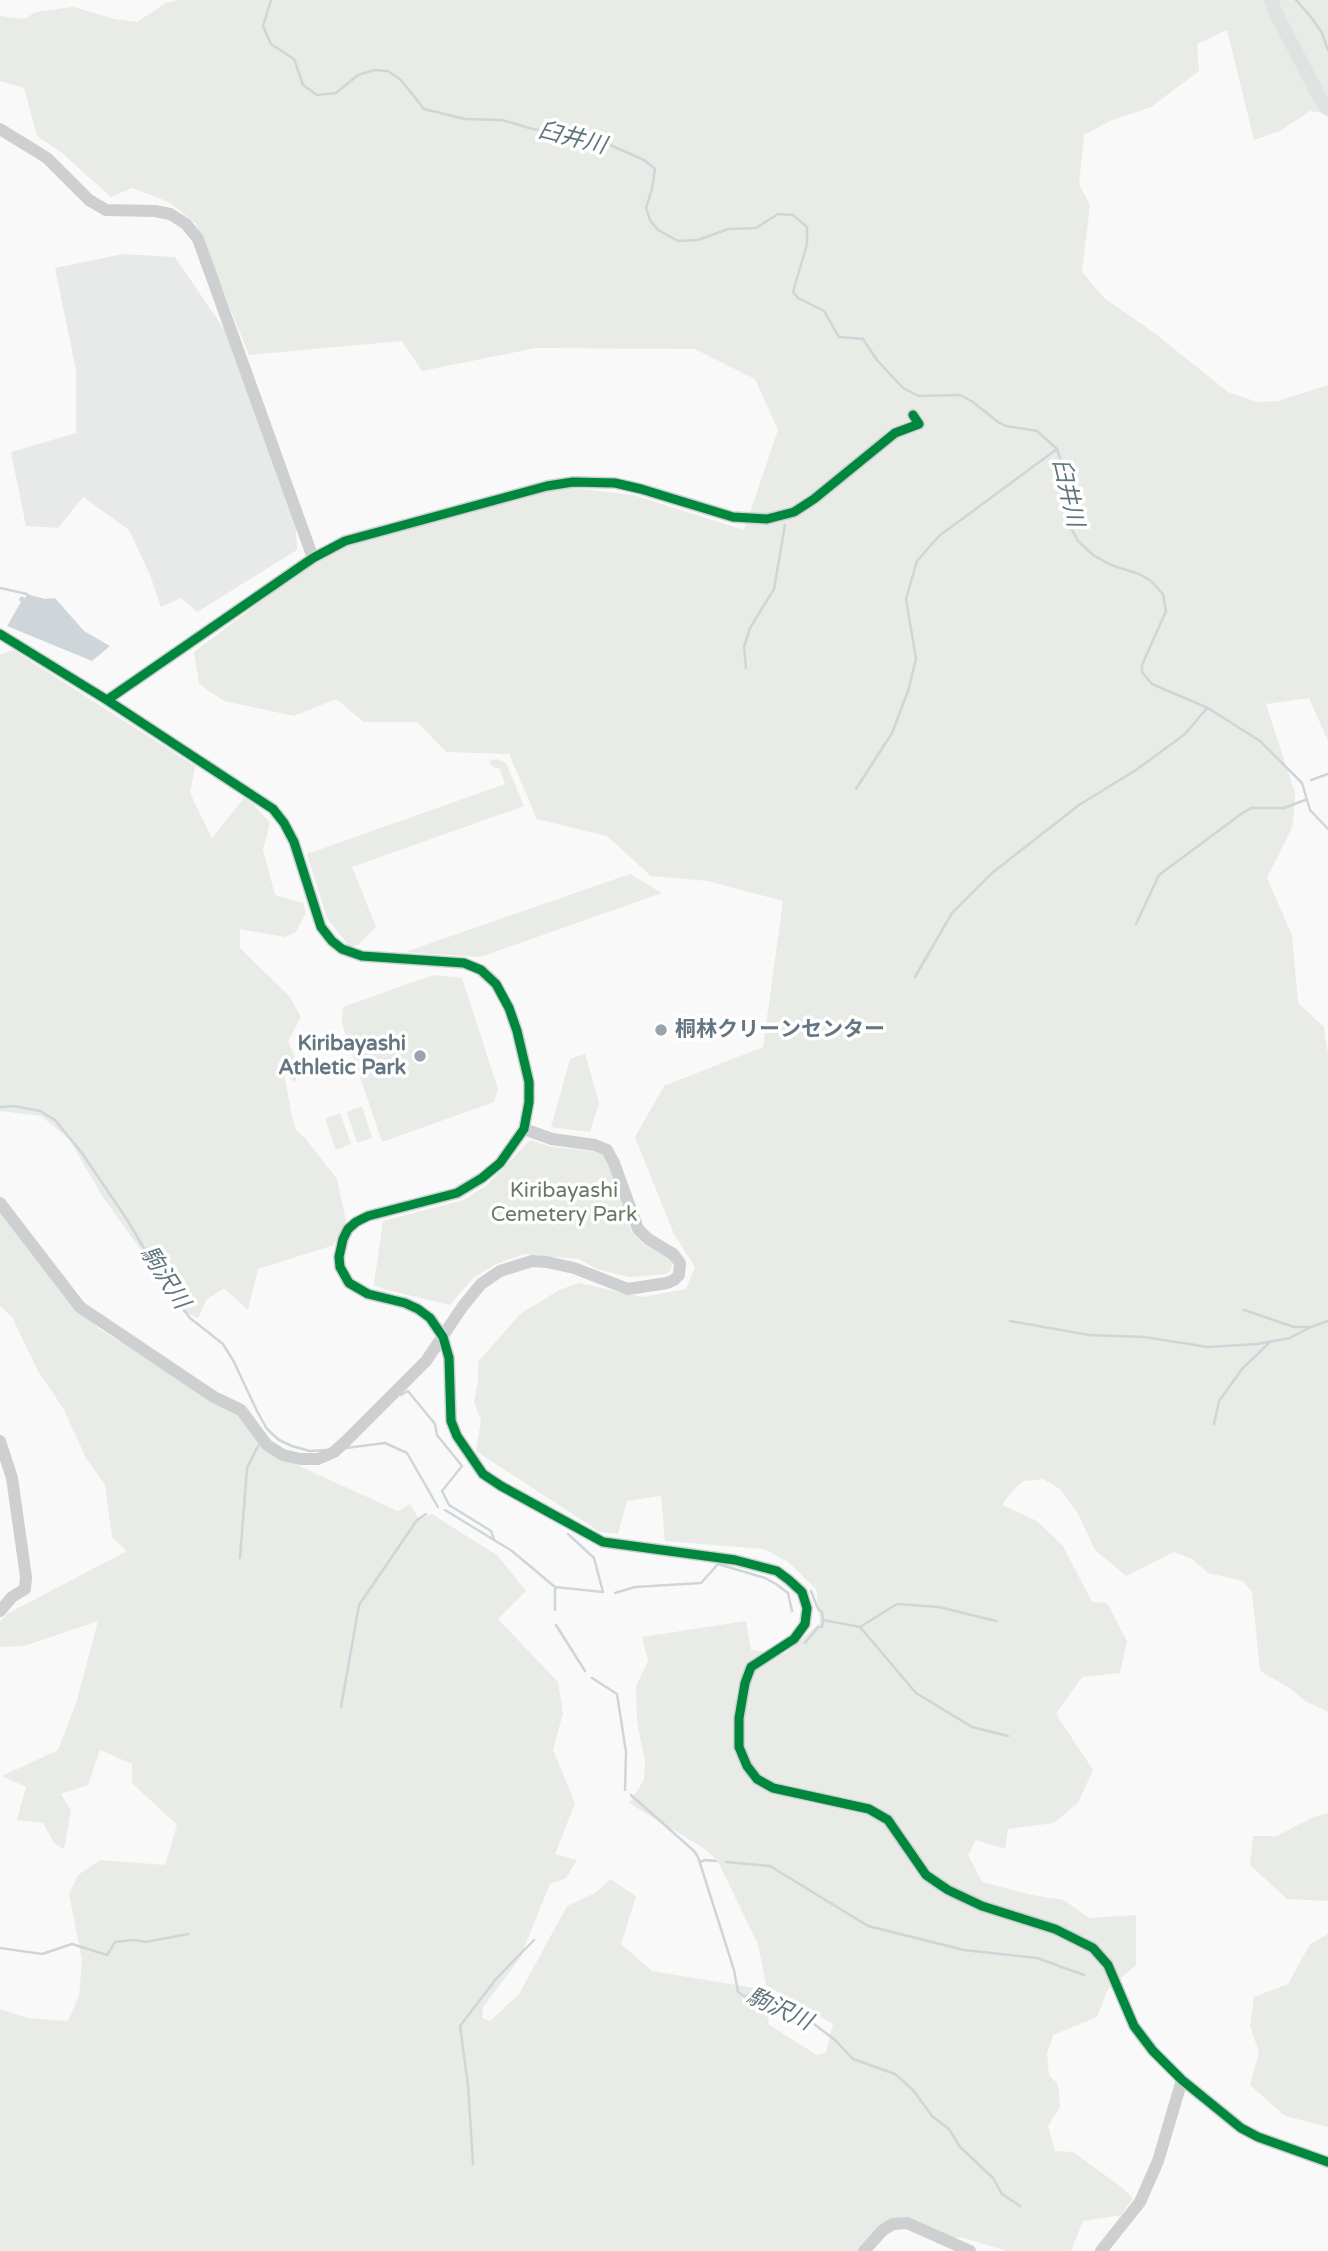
<!DOCTYPE html>
<meta charset="utf-8">
<style>
body{margin:0}
canvas{display:block;background:#f9f9f9}
</style>
<canvas width="1328" height="2251"></canvas>
<script>
const ctx = document.querySelector('canvas').getContext('2d');
ctx.lineJoin = 'round';
function fill(path, color) { ctx.fillStyle = color; ctx.fill(path, 'evenodd'); }
const toPath = rows => new Path2D(rows.map(r => 'M' + r).join(''));
function trace(path, color, width, dash) { ctx.strokeStyle = color; ctx.lineWidth = width; ctx.lineCap = dash ? 'butt' : 'round'; ctx.setLineDash(dash || []); ctx.stroke(path); }
function write(font, color, halo, rows, align = 'center') {
  ctx.font = font + ' "Varela Round","Noto Sans JP",sans-serif'; ctx.lineWidth = 7; ctx.setLineDash([]); ctx.textBaseline = 'middle'; ctx.strokeStyle = halo; ctx.fillStyle = color; for (const [text, x, y, turn = 0] of rows) {
    ctx.save(); ctx.translate(x, y); ctx.rotate((+turn || 0) * Math.PI / 180); ctx.textAlign = isNaN(turn) ? turn : align; if (halo) ctx.strokeText(text, 0, 0); ctx.fillText(text, 0, 0); ctx.restore();
  }
}
const built = toPath([
 [123,254,175,257,230,338,295,510,297,550,197,612,181,598,161,607,150,575,129,530,83,497,58,528,26,526,11,452,76,433,76,370,55,268]
]);
const green = toPath([
 [180,0,1328,0,1328,114,1310,111,1280,131,1254,140,1227,30,1197,44,1199,71,1151,107,1110,121,1084,135,1079,184,1090,205,1082,272,1104,298,1153,332,1228,392,1257,402,1278,401,1328,385,1328,741,1309,698,1266,704,1295,793,1293,825,1267,878,1292,935,1298,1003,1324,1027,1328,1054,1328,1712,1305,1701,1290,1688,1260,1671,1252,1592,1243,1581,1208,1573,1192,1559,1174,1552,1126,1576,1095,1550,1078,1514,1060,1489,1043,1479,1024,1481,1012,1491,1002,1505,1037,1521,1063,1546,1092,1602,1107,1603,1127,1641,1120,1673,1082,1677,1056,1714,1093,1770,1078,1803,1054,1823,1008,1829,1005,1849,976,1840,968,1855,982,1882,1032,1895,1064,1900,1089,1918,1136,1915,1136,1965,1108,1989,1097,2017,1053,2035,1047,2054,1049,2075,1058,2084,1060,2107,1048,2126,1055,2151,1073,2152,1120,2186,1133,2198,1121,2215,1083,2221,1071,2251,1007,2251,964,2238,941,2237,893,2224,864,2251,0,2251,0,2009,28,2018,68,2021,79,1996,82,1960,69,1894,78,1875,100,1860,165,1865,177,1825,132,1783,132,1764,100,1750,88,1785,61,1794,71,1810,64,1849,54,1843,43,1823,17,1820,26,1787,2,1776,58,1750,77,1700,98,1621,24,1646,0,1647,0,1622,7,1614,127,1551,112,1537,105,1485,86,1458,63,1408,38,1371,12,1317,0,1306,0,1209,98,1328,120,1342,130,1343,237,1414,266,1451,398,1511,410,1504,419,1519,432,1514,498,1556,526,1591,498,1619,558,1682,563,1713,553,1750,575,1803,555,1854,577,1860,566,1878,550,1884,520,1958,483,2007,482,2018,490,2021,519,1994,567,1906,595,1893,610,1879,636,1896,621,1944,652,1971,772,1991,768,2024,817,2055,826,2053,833,2024,766,1985,758,1944,717,1860,705,1849,629,1803,644,1780,645,1762,637,1721,636,1686,648,1661,642,1637,746,1621,751,1650,785,1654,820,1623,816,1589,788,1562,764,1549,665,1541,661,1496,627,1501,618,1534,600,1532,476,1451,481,1420,474,1403,478,1381,478,1362,520,1314,559,1290,579,1283,643,1297,686,1289,695,1267,674,1234,635,1137,664,1086,763,1047,783,901,708,881,651,876,607,836,537,819,509,754,446,752,417,722,364,722,336,699,294,716,224,701,199,684,194,652,313,562,354,544,564,487,633,495,744,530,778,430,755,379,695,349,536,348,422,371,402,341,249,355,196,224,169,202,132,188,111,197,62,153,37,136,24,88,0,81,0,16,24,19,36,12,73,7,115,19,137,22,166,3],
 [13,650,195,766,190,793,212,838,244,798,253,804,270,823,263,850,275,895,303,903,306,913,296,932,285,937,240,929,240,948,289,996,301,1017,288,1041,299,1067,295,1082,284,1073,292,1117,296,1130,305,1138,337,1179,346,1221,334,1245,258,1269,248,1310,224,1288,207,1299,198,1318,187,1313,104,1199,69,1139,41,1116,0,1111,0,655],
 [497,759,506,763,524,806,352,867,376,927,358,945,349,946,327,918,307,854,505,784,500,769,493,767,489,761],
 [630,874,662,893,480,957,405,952],
 [433,975,462,978,498,1089,494,1102,382,1142,342,1023,343,1007],
 [585,1054,599,1103,590,1132,551,1127,570,1059],
 [362,1106,372,1138,357,1143,347,1112],
 [340,1113,351,1144,336,1150,325,1119],
 [530,1140,552,1147,599,1152,608,1160,621,1194,631,1231,644,1245,669,1258,672,1264,671,1270,666,1274,629,1277,597,1269,579,1259,524,1254,496,1264,472,1279,450,1305,387,1290,374,1285,383,1221,464,1200,487,1185],
 [1328,1813,1328,1901,1287,1899,1250,1865,1253,1836,1277,1836,1311,1818],
 [1328,1934,1328,2127,1285,2116,1250,2085,1259,2052,1250,2026,1254,1997,1288,1984,1310,1944]
]);
const water = toPath([
 [27,594,45,599,55,598,84,631,110,646,92,661,7,626,21,602,19,600,21,596,25,598]
]);
const stream = toPath([
 [271,0,263,26,271,44,294,59,303,85,317,95,336,93,358,75,374,70,388,71,401,80,424,109,465,119,502,120,533,129,571,134,601,141,644,160,655,169,652,189,646,208,650,220,658,230,678,241,698,240,728,229,756,228,778,214,793,215,807,227,807,244,793,292,798,298,824,311,839,337,863,339,877,360,903,388,919,396,960,395,973,402,998,422,1006,426,1037,431,1057,449,1064,470,1067,513,1072,530,1078,541,1093,555,1111,565,1139,574,1151,581,1163,594,1166,611,1142,665,1142,672,1152,684,1208,708,1260,741,1302,783,1310,810,1328,829],
 [1296,0,1311,17,1322,33,1328,50],
 [0,588,27,594],
 [746,668,744,647,750,628,774,589,785,525],
 [1311,780,1328,774],
 [856,789,892,733,908,691,916,659,906,599,917,561,939,536,1057,449],
 [1136,924,1159,875,1241,814,1251,808,1284,808,1305,800],
 [915,977,952,913,992,873,1079,805,1136,770,1185,734,1207,708],
 [0,1107,14,1106,40,1111,55,1120,82,1153,126,1218,170,1292,190,1318,223,1344,234,1362,257,1411,267,1429,279,1440,292,1446,310,1451,326,1450],
 [1244,1310,1294,1327,1311,1327,1328,1321],
 [1010,1321,1089,1335,1144,1337,1208,1347,1257,1344,1290,1338,1311,1327],
 [401,1395,408,1391,435,1424,437,1435,462,1466,442,1491,449,1505,491,1531,494,1539],
 [1214,1424,1219,1401,1242,1369,1270,1342],
 [346,1448,385,1443,407,1453,438,1507],
 [445,1510,512,1551,555,1587,555,1610],
 [240,1558,247,1468,258,1446],
 [555,1587,603,1592,594,1558,568,1534],
 [615,1593,635,1587,701,1583,718,1564,765,1578,776,1584,788,1593,792,1611],
 [823,1620,860,1627,916,1693,972,1727,1008,1736],
 [556,1625,585,1671],
 [860,1627,897,1604,939,1607,996,1621],
 [805,1643,818,1627,822,1627,823,1620,822,1612,818,1609,811,1591],
 [592,1678,617,1694,626,1752,625,1790],
 [341,1707,359,1605,417,1520,426,1514],
 [631,1795,694,1851,698,1857,734,1970,738,1992,744,1996,788,2010,814,2024,835,2040,853,2059,895,2074,913,2090,932,2116,949,2129,960,2147,993,2178,1002,2194,1020,2206],
 [700,1862,705,1860,716,1861],
 [726,1862,770,1866,868,1926,964,1950,1037,1958,1084,1975],
 [0,1948,42,1954,72,1944,107,1955,115,1942,134,1940,146,1942,188,1934],
 [473,2164,468,2085,460,2026,496,1979,534,1940]
]);
const minor = toPath([
 [0,129,47,158,89,200,106,210,155,211,170,214,186,224,198,239,313,558],
 [0,634,107,700,273,809,284,823,294,842,321,927,332,941,342,949,362,956,464,963,481,970,496,984,509,1008,517,1031,529,1082,529,1102,524,1129,500,1163,482,1178,457,1193,368,1216,356,1222,348,1229,343,1239,339,1257,340,1267,349,1283,368,1294,405,1303,418,1309,430,1318,443,1337,449,1358,451,1421,457,1436,483,1474,501,1486,603,1542,735,1560,777,1571,789,1580,802,1592,807,1608,805,1624,794,1639,751,1667,745,1683,739,1718,739,1747,747,1766,757,1779,773,1788,869,1809,888,1820,926,1875,948,1890,982,1906,1055,1929,1093,1948,1108,1965,1134,2026,1153,2051,1182,2080,1241,2128,1258,2137,1328,2162],
 [107,700,313,558,345,541,547,486,573,482,615,483,641,489,733,517,767,519,794,512,814,499,895,433,919,424,913,415],
 [0,1203,80,1307,214,1397,241,1410,267,1445,283,1455,300,1459,318,1459,334,1452,345,1442,426,1361,463,1306,481,1284,500,1271,532,1261,547,1262,574,1268,628,1289,667,1283,674,1280,679,1275,680,1263,673,1254,648,1239,638,1229,614,1163,607,1150,595,1145,552,1139,524,1129],
 [0,1441,12,1478,26,1577,25,1589,12,1597,0,1611],
 [864,2251,883,2230,893,2224,907,2223,970,2251],
 [1101,2251,1140,2202,1158,2161,1182,2080]
]);
const major = toPath([
 [1271,0,1275,11,1317,93,1328,109]
]);
const cycleway = toPath([
 [0,634,107,700,273,809,284,823,294,842,321,927,332,941,342,949,362,956,464,963,481,970,496,984,509,1008,517,1031,529,1082,529,1102,524,1129,500,1163,482,1178,457,1193,368,1216,356,1222,348,1229,343,1239,339,1257,340,1267,349,1283,368,1294,405,1303,418,1309,430,1318,443,1337,449,1358,451,1421,457,1436,483,1474,501,1486,603,1542,735,1560,777,1571,789,1580,802,1592,807,1608,805,1624,794,1639,751,1667,745,1683,739,1718,739,1747,747,1766,757,1779,773,1788,869,1809,888,1820,926,1875,948,1890,982,1906,1055,1929,1093,1948,1108,1965,1134,2026,1153,2051,1182,2080,1241,2128,1258,2137,1328,2162],
 [107,700,313,558,345,541,547,486,573,482,615,483,641,489,733,517,767,519,794,512,814,499,895,433,919,424,913,415]
]);
const markers = [
 [661,1030,7,"#99a4ac"],
 [420,1056,7,"#99a4ac"]
];
const poiNames = [
 ["桐林クリーンセンター",675,1030],
 ["Kiribayashi",406,1044,"right"],
 ["Athletic Park",406,1068,"right"]
];
const parkNames = [
 ["Kiribayashi",564,1191],
 ["Cemetery Park",564,1215]
];
const waterNames = [
 ["臼井川",572,139,14],
 ["臼井川",1067,493,77],
 ["駒沢川",164,1278,57],
 ["駒沢川",779,2010,25]
];
fill(built, '#e8e9e9');
fill(green, '#e8ebe6');
fill(water, '#ced6d9');
trace(stream, '#ced6d9', 2.5);
trace(minor, '#cecfd0', 12);
trace(major, '#e1e2e2', 14);
trace(cycleway, '#00873e', 9);
for (const [x, y, r, color] of markers) { const dot = new Path2D(); dot.arc(x, y, r, 0, 2 * Math.PI); ctx.fillStyle = color; ctx.fill(dot); trace(dot, '#fff', 2.5); }
write('bold 21px', '#657683', '#fff', poiNames, 'left');
write('21px', '#687a64', '#fff', parkNames);
write('italic 23px', '#60757c', '#fff', waterNames);
</script>
